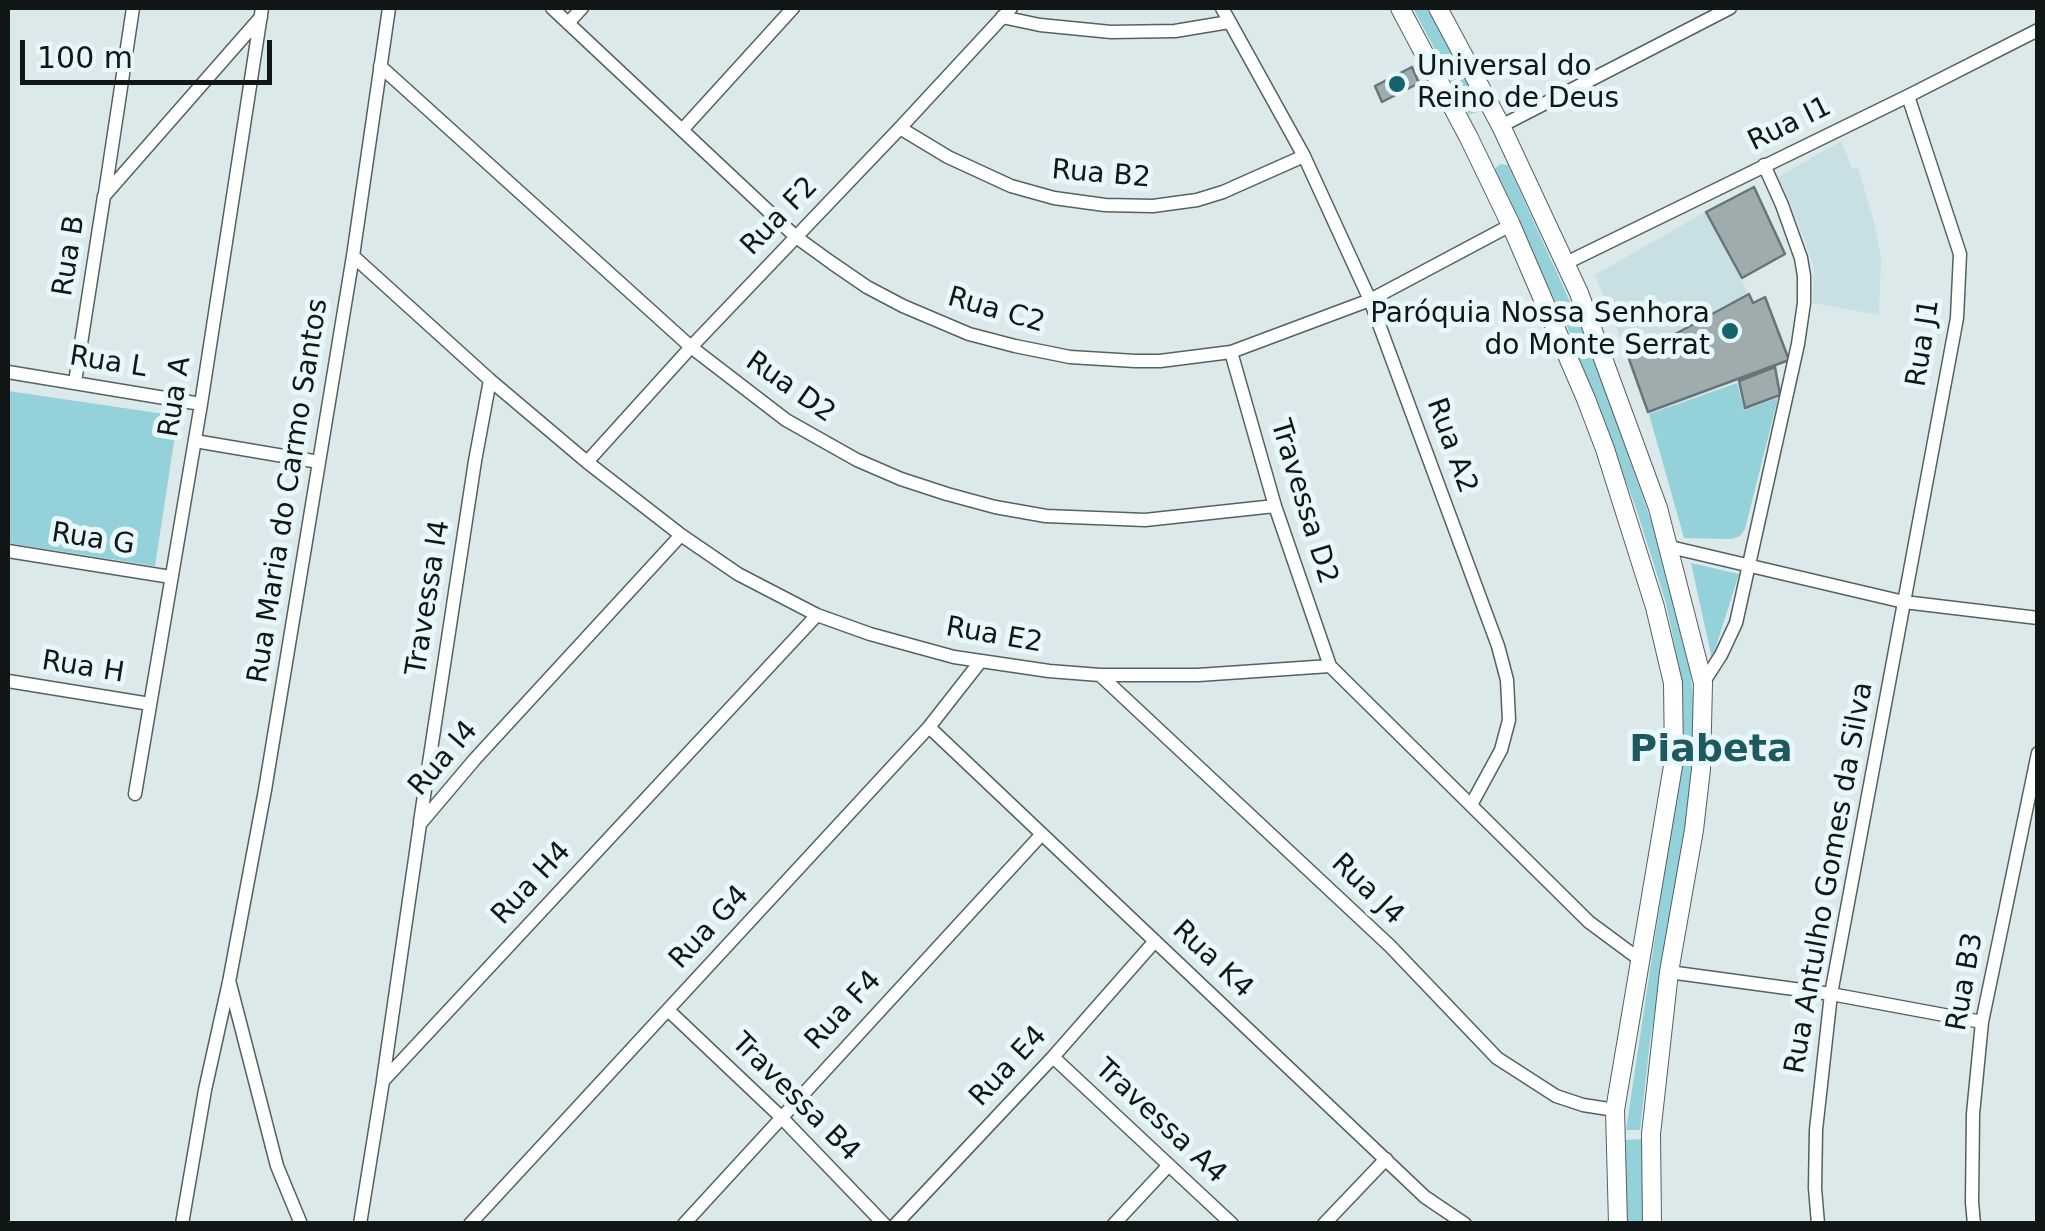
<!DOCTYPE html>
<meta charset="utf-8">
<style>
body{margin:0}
#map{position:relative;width:2045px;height:1231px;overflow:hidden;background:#dbe9eb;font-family:"DejaVu Sans",sans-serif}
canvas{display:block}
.frame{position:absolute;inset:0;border:10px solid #111616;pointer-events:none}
.scale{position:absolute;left:20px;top:40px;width:252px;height:45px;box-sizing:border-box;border:5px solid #111616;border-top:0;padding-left:12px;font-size:30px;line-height:35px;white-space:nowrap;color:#111616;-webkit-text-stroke:8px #e8f7f9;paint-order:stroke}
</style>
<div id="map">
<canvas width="2045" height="1231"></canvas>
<div class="frame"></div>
<div class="scale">100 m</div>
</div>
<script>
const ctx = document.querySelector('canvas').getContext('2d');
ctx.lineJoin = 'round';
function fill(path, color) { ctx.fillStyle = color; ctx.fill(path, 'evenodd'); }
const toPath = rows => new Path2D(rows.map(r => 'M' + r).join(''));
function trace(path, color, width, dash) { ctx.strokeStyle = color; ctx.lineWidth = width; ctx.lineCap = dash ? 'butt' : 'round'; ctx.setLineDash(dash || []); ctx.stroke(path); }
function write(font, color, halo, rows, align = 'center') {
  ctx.font = font + ' "DejaVu Sans",sans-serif'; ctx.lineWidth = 10; ctx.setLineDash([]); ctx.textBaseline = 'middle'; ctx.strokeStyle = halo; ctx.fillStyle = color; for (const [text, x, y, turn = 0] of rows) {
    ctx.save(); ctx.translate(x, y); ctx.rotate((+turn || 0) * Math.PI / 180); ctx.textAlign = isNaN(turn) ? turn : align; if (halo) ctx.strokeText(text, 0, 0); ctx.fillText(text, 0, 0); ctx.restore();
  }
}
const built = toPath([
 [1841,141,1852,169,1858,168,1874,222,1881,258,1879,315,1813,303,1814,267,1791,204,1778,177],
 [1705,212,1748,293,1628,357,1595,275]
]);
const green = toPath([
 [1413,8,1429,8,1480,108,1478,112,1469,114],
 [1500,164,1508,165,1576,315,1603,383,1670,575,1688,646,1694,710,1694,774,1650,1041,1640,1130,1626,1130,1679,777,1682,682,1666,603,1636,508,1568,329,1494,170],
 [1737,383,1744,410,1778,398,1745,529,1740,536,1732,539,1684,538,1649,414],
 [8,391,178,416,155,566,8,543],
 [1691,563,1739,574,1712,659],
 [1642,1139,1643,1223,1627,1223,1625,1140]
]);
const building = toPath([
 [1412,67,1419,83,1382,102,1375,86,1412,67],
 [1754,187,1785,254,1742,278,1706,212,1754,187],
 [1749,294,1753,303,1765,297,1789,360,1648,412,1629,359,1749,294],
 [1775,367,1780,395,1745,408,1739,381,1775,367]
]);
const minor = toPath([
 [552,8,796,237,832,263,867,287,903,306,969,334,1015,346,1070,357,1135,361,1160,361,1231,352,1370,300,1511,225],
 [1222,8,1304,156,1370,300,1498,646,1507,680,1509,720,1501,750,1471,805],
 [1002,17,1040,25,1111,32,1175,31,1229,22],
 [568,23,582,8],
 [380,66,691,347,786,420,857,460,901,479,947,494,995,507,1046,516,1145,520,1275,506],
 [1501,126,1730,8],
 [900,128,948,157,1011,186,1054,198,1105,205,1153,206,1197,200,1223,192,1304,156],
 [683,129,793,8],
 [105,193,133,8],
 [353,256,490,380,587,462,681,535,738,574,817,615,870,634,954,657,1049,671,1100,675,1198,675,1330,666,1589,922,1639,959],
 [1564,264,1908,96,2038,30],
 [1231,352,1275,506,1330,666],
 [8,372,201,404],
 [75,382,104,196,261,17],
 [195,441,319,462],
 [587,462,691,347,900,128,1011,8],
 [1670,547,1904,602,2038,618],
 [8,551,171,577],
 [1100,675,1390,946,1497,1058,1556,1096,1583,1105,1615,1110],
 [8,681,150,704],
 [1703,683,1721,655,1736,623,1798,344,1804,303,1804,276,1801,258,1782,205,1764,165],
 [929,727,1425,1197,1465,1224],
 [135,794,201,404,262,8],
 [420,822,475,461,490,380],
 [1669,972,1831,994,1982,1022],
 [230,984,277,1166,301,1224],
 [668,1010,781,1117,884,1224],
 [1053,1057,1232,1224],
 [383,1080,420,824,475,759,681,535],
 [182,1224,205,1090,229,982,265,790,353,256,389,8],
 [360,1224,383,1081,817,615],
 [470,1224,929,727,980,662],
 [684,1224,1042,834],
 [896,1224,1053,1057,1155,941],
 [1114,1224,1169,1165],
 [1324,1224,1386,1159],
 [1818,1224,1815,1188,1816,1130,1831,994,1957,318,1960,254,1908,96],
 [1974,1224,1972,1202,1973,1114,1982,1022,2038,753]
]);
const tertiary = toPath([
 [1400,8,1469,138,1511,225,1586,399,1605,449,1655,607,1673,683,1674,760,1615,1110,1618,1224],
 [1438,8,1501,126,1579,293,1658,508,1703,683,1701,769,1694,830,1669,972,1651,1134,1652,1224]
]);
const markers = [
 [1397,84,10,"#16636d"],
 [1730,331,10,"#16636d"]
];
const poiNames = [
 ["Universal do",1417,68],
 ["Reino de Deus",1417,100],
 ["Paróquia Nossa Senhora",1710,315,"right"],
 ["do Monte Serrat",1710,347,"right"]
];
const streetNames = [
 ["Rua I1",1790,125,-26],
 ["Rua B2",1101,175,5],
 ["Rua F2",780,217,-46],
 ["Rua B",70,256,-81],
 ["Rua C2",996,311,16],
 ["Rua J1",1924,343,-81],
 ["Rua L",108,363,9],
 ["Rua D2",790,388,35],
 ["Rua A",176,397,-81],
 ["Rua A2",1451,446,70],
 ["Rua Maria do Carmo Santos",289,491,-81],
 ["Travessa D2",1303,502,73],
 ["Rua G",93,540,9],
 ["Travessa I4",429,598,-81],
 ["Rua E2",994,636,10],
 ["Rua H",83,668,9],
 ["Rua I4",444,759,-49],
 ["Rua Antulho Gomes da Silva",1830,878,-80],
 ["Rua H4",532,884,-47],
 ["Rua J4",1367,890,44],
 ["Rua G4",710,928,-47],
 ["Rua K4",1212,960,43],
 ["Rua B3",1966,982,-80],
 ["Rua F4",844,1011,-47],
 ["Rua E4",1009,1067,-47],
 ["Travessa B4",795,1098,45],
 ["Travessa A4",1160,1122,43]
];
const districtNames = [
 ["Piabeta",1711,751]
];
fill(built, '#c8e0e4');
fill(green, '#95d1d9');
fill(building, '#9eacae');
trace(building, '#687577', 2.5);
trace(minor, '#546163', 15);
trace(tertiary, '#546163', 20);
trace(minor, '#fff', 12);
trace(tertiary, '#fff', 18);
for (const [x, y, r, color] of markers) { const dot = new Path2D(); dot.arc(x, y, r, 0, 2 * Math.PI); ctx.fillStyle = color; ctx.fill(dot); trace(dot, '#e8f7f9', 4); }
write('28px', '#111616', '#e8f7f9', poiNames, 'left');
write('28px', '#111616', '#e8f7f9', streetNames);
write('bold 38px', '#1f5960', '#e8f7f9', districtNames);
</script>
